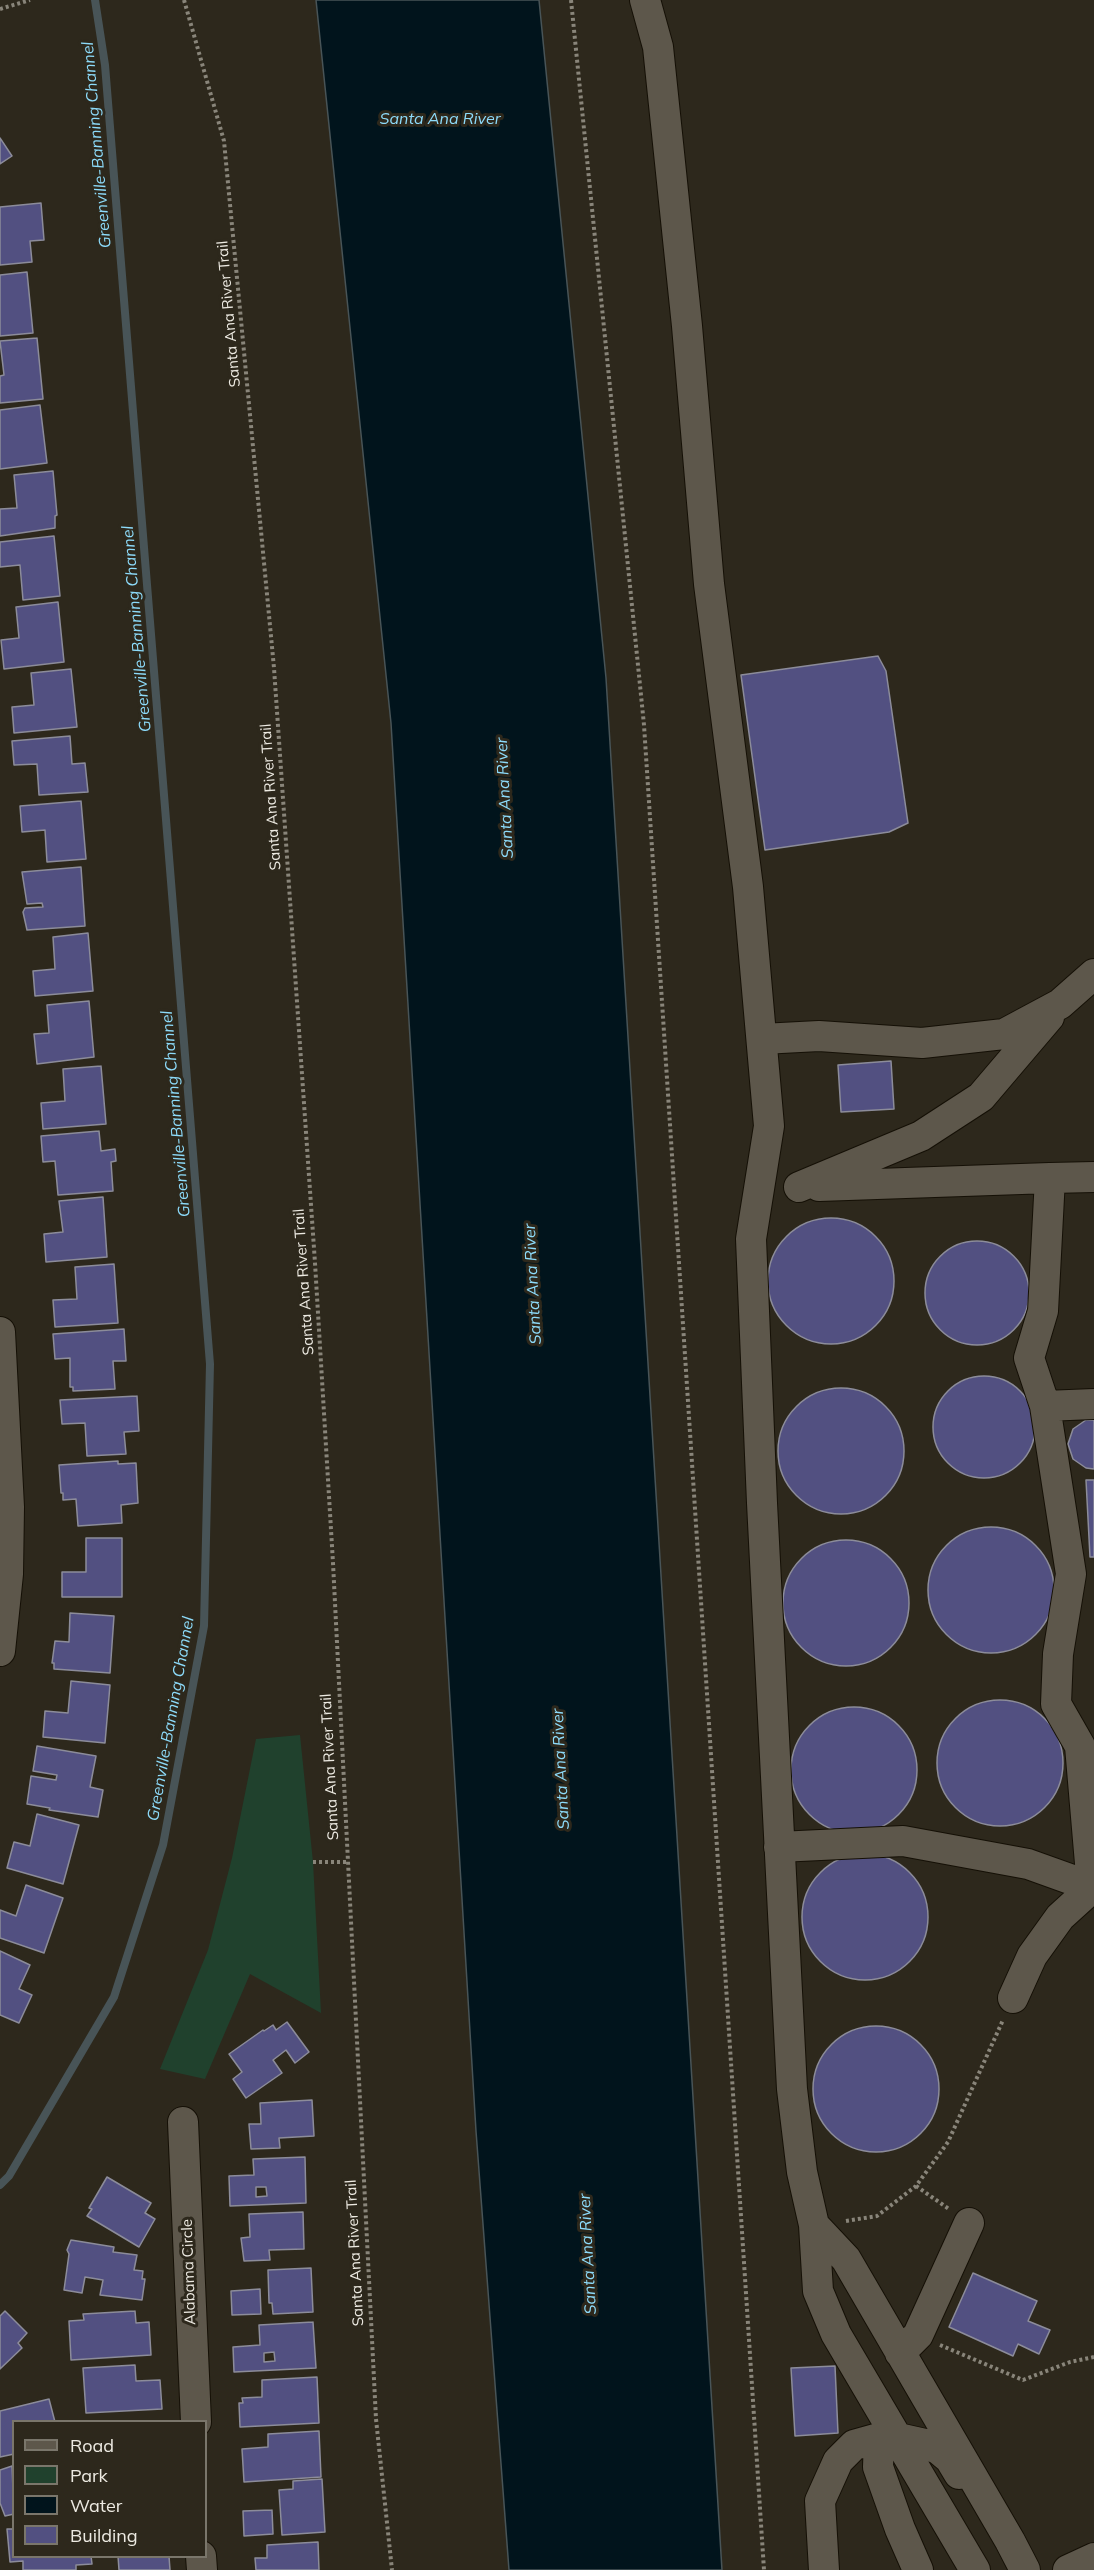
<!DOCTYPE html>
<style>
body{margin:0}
#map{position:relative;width:1094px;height:2570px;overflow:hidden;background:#2d281c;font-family:Mulish,sans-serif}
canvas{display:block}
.legend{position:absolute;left:12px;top:2420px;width:195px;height:138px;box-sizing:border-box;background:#2d281c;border:2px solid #7a766b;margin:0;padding:8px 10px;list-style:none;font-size:18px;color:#edeae2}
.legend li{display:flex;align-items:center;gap:12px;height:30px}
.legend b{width:30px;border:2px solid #7a766b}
</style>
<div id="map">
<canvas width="1094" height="2570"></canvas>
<ul class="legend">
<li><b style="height:8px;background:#5d574b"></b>Road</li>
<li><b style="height:16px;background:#20412d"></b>Park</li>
<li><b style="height:16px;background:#01141c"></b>Water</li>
<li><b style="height:16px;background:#525081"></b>Building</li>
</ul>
</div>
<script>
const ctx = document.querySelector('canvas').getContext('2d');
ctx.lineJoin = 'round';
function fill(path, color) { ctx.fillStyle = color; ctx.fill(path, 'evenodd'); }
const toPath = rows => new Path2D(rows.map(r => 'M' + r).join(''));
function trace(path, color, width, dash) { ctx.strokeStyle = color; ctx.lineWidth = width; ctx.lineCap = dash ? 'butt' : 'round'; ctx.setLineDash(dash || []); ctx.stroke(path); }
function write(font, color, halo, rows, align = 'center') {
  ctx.font = font + ' Mulish,sans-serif'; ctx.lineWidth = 6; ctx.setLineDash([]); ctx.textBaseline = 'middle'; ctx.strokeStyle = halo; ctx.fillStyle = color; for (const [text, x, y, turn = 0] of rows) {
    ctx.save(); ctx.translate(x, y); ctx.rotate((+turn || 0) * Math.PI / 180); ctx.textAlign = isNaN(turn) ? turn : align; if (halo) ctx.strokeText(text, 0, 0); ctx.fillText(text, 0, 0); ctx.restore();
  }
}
const green = toPath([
 [300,1735,313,1862,321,2013,250,1974,205,2079,160,2069,208,1950,232,1858,256,1739]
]);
const water = toPath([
 [316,0,539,0,606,678,722,2570,509,2570,476,2131,391,723,316,0]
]);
const stream = toPath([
 [0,2185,9,2176,114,1997,163,1845,204,1626,210,1364,105,65,95,0]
]);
const building = toPath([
 [0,138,12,156,0,164,0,138],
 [41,203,44,240,30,241,32,262,0,265,0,207,41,203],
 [27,272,33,333,0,336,0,275,27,272],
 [37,338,43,399,0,403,0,376,4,375,0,341,37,338],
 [40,405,47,463,0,469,0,410,40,405],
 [53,471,57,515,55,516,55,528,0,536,0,509,17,508,14,475,53,471],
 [54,536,60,596,23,600,20,565,0,567,0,542,54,536],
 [58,602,64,662,4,669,1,640,19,638,16,607,58,602],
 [878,656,886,671,908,823,889,832,765,850,741,675,878,656],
 [71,669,77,727,14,733,12,707,34,705,31,673,71,669],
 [70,736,72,764,85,763,88,792,39,795,37,764,14,765,12,741,70,736],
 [81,801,86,859,47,862,45,830,22,832,20,806,81,801],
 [81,867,85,926,27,930,23,912,25,908,43,907,42,903,27,904,22,872,81,867],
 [88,933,93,991,35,996,33,971,55,969,53,937,88,933],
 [89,1001,94,1057,37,1064,34,1034,49,1033,47,1005,89,1001],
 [891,1061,894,1109,841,1112,838,1065,891,1061],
 [101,1066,106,1124,43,1129,41,1103,65,1101,63,1069,101,1066],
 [99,1131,101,1151,115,1149,116,1161,111,1162,113,1191,58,1195,55,1161,43,1162,41,1136,99,1131],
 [103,1197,107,1257,46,1262,44,1234,63,1232,59,1201,103,1197],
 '768 1281a63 63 0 1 1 126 0a63 63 0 1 1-126 0Z',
 '925 1293a52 52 0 1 1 104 0a52 52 0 1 1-104 0Z',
 [114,1264,118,1323,55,1327,53,1300,77,1299,75,1267,114,1264],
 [124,1329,126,1361,113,1361,115,1389,73,1391,73,1387,70,1387,70,1358,55,1359,53,1334,124,1329],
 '933 1427a51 51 0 1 1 102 0a51 51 0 1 1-102 0Z',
 '778 1451a63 63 0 1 1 126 0a63 63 0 1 1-126 0Z',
 [137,1396,139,1431,124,1432,126,1454,87,1456,85,1423,62,1424,60,1400,137,1396],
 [1086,1420,1094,1420,1094,1469,1086,1468,1073,1459,1068,1444,1073,1429,1086,1420],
 [118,1461,118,1464,136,1463,138,1503,121,1505,122,1523,78,1526,76,1499,63,1500,63,1493,61,1493,59,1465,118,1461],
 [1086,1480,1094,1480,1094,1557,1090,1557,1086,1480],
 '928 1590a63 63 0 1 1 126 0a63 63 0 1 1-126 0Z',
 [86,1538,122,1538,122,1597,62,1597,62,1572,86,1572,86,1538],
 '783 1603a63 63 0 1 1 126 0a63 63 0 1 1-126 0Z',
 [70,1613,114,1616,110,1673,54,1669,54,1663,52,1663,55,1641,69,1642,70,1613],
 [71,1681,110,1685,105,1743,43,1737,45,1711,68,1713,71,1681],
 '937 1763a63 63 0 1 1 126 0a63 63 0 1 1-126 0Z',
 '791 1770a63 63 0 1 1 126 0a63 63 0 1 1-126 0Z',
 [37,1746,96,1756,90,1787,103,1790,98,1817,49,1810,50,1808,27,1804,31,1776,56,1780,57,1775,33,1771,37,1746],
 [37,1814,79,1825,63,1884,7,1868,14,1842,30,1846,37,1814],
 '802 1917a63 63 0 1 1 126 0a63 63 0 1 1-126 0Z',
 [26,1885,63,1898,44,1953,0,1938,0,1910,16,1916,26,1885],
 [0,1951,30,1965,19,1989,32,1995,19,2023,0,2015,0,1951],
 [287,2022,309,2052,295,2063,286,2050,273,2060,282,2073,246,2098,233,2079,242,2072,229,2054,263,2030,264,2031,273,2025,276,2030,287,2022],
 '813 2089a63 63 0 1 1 126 0a63 63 0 1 1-126 0Z',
 [312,2100,314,2136,279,2138,280,2148,251,2149,249,2124,261,2124,260,2103,312,2100],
 [305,2157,306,2203,230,2206,229,2176,254,2175,253,2159,305,2157],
 [256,2187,266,2187,267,2196,256,2197,256,2187],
 [107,2177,151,2203,145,2213,155,2219,139,2247,87,2216,92,2209,89,2208,107,2177],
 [303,2212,304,2249,269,2250,270,2260,244,2261,241,2238,250,2237,249,2214,303,2212],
 [71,2240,114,2247,113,2252,137,2255,134,2270,143,2271,142,2279,145,2279,142,2300,100,2295,103,2280,85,2277,82,2293,64,2290,69,2254,67,2250,71,2240],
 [311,2268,313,2312,273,2314,272,2303,269,2303,268,2270,311,2268],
 [973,2273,1037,2301,1028,2321,1050,2330,1039,2354,1018,2344,1013,2356,949,2327,973,2273],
 [260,2289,261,2314,232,2315,231,2291,260,2289],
 [5,2311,27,2333,18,2343,22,2348,0,2369,0,2316,5,2311],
 [135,2311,136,2323,149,2322,151,2355,71,2360,69,2321,84,2320,83,2314,135,2311],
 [313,2322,316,2368,234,2372,233,2347,260,2345,259,2325,313,2322],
 [274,2352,275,2361,264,2362,264,2353,274,2352],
 [135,2365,136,2381,160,2380,162,2409,86,2413,83,2368,135,2365],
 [835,2366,838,2433,795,2436,791,2368,835,2366],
 [317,2377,319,2423,240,2427,239,2403,243,2403,242,2398,262,2397,262,2380,317,2377],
 [49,2399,55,2422,14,2422,14,2454,0,2457,0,2411,49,2399],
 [319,2431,321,2477,244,2482,242,2449,268,2447,268,2434,319,2431],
 [12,2466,14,2514,5,2516,0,2503,0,2470,12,2466],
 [322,2479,325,2532,282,2535,279,2490,293,2489,293,2481,322,2479],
 [272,2510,273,2534,244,2536,243,2511,272,2510],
 [7,2529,14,2529,14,2556,91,2556,92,2564,76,2565,76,2570,23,2570,23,2561,10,2562,7,2529],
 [318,2542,319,2570,256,2570,255,2558,267,2558,267,2545,318,2542],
 [118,2556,169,2556,170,2570,119,2570,118,2556]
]);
const path = toPath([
 [184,0,224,141,274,668,315,1263,333,1563,376,2419,392,2570],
 [571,0,644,725,764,2570],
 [0,9,30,0],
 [313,1862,346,1862],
 [916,2186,949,2209],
 [846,2221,877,2216,916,2186,948,2142,1003,2020],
 [940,2345,1023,2380,1070,2362,1094,2357]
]);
const minor = toPath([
 [645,0,658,47,687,326,709,584,748,887,769,1126,751,1239,762,1503,792,2089,802,2172,814,2225,818,2291,836,2334,975,2570],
 [762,1039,819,1036,922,1043,1004,1034,1060,1004,1094,974],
 [819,1186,1050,1178],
 [799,1187,921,1136,981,1097,1049,1017],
 [0,1332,9,1507,8,1574,0,1651],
 [1045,1406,1029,1358,1043,1311,1050,1178,1094,1177],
 [779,1847,903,1841,1028,1864,1092,1887,1080,1746,1056,1704,1058,1654,1071,1574,1045,1406,1094,1404],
 [1013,1998,1032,1956,1060,1917,1094,1886],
 [183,2122,196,2422],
 [814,2225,846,2259,1010,2541,1025,2570],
 [900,2353,918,2335,969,2223],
 [879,2438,878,2467,900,2529,918,2570],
 [201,2556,202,2570],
 [824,2570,820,2501,838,2461,854,2445,879,2438,898,2438,925,2444,938,2449,950,2459,959,2474],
 [1068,2570,1094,2558]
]);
const streetNames = [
 ["Santa Ana River Trail",229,314,-95],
 ["Santa Ana River Trail",271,797,-94],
 ["Santa Ana River Trail",304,1282,-94],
 ["Santa Ana River Trail",330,1767,-93],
 ["Santa Ana River Trail",355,2253,-93],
 ["Alabama Circle",189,2272,-92]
];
const waterNames = [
 ["Santa Ana River",440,119],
 ["Greenville-Banning Channel",97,145,-95],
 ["Greenville-Banning Channel",137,629,-95],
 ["Santa Ana River",505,798,-93],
 ["Greenville-Banning Channel",176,1114,-95],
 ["Santa Ana River",533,1284,-93],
 ["Greenville-Banning Channel",171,1719,-80],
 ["Santa Ana River",561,1769,-93],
 ["Santa Ana River",588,2254,-93]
];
fill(green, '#20412d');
fill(water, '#01141c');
trace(water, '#485457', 1.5);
trace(stream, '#485457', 8);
fill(building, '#525081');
trace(building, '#8c8c9a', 1.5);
trace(minor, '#151006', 32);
trace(path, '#89857a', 4, [3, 3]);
trace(minor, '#5d574b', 30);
write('15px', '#edeae2', '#2d281c', streetNames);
write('italic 16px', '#8ddbfa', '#2d281c', waterNames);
</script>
